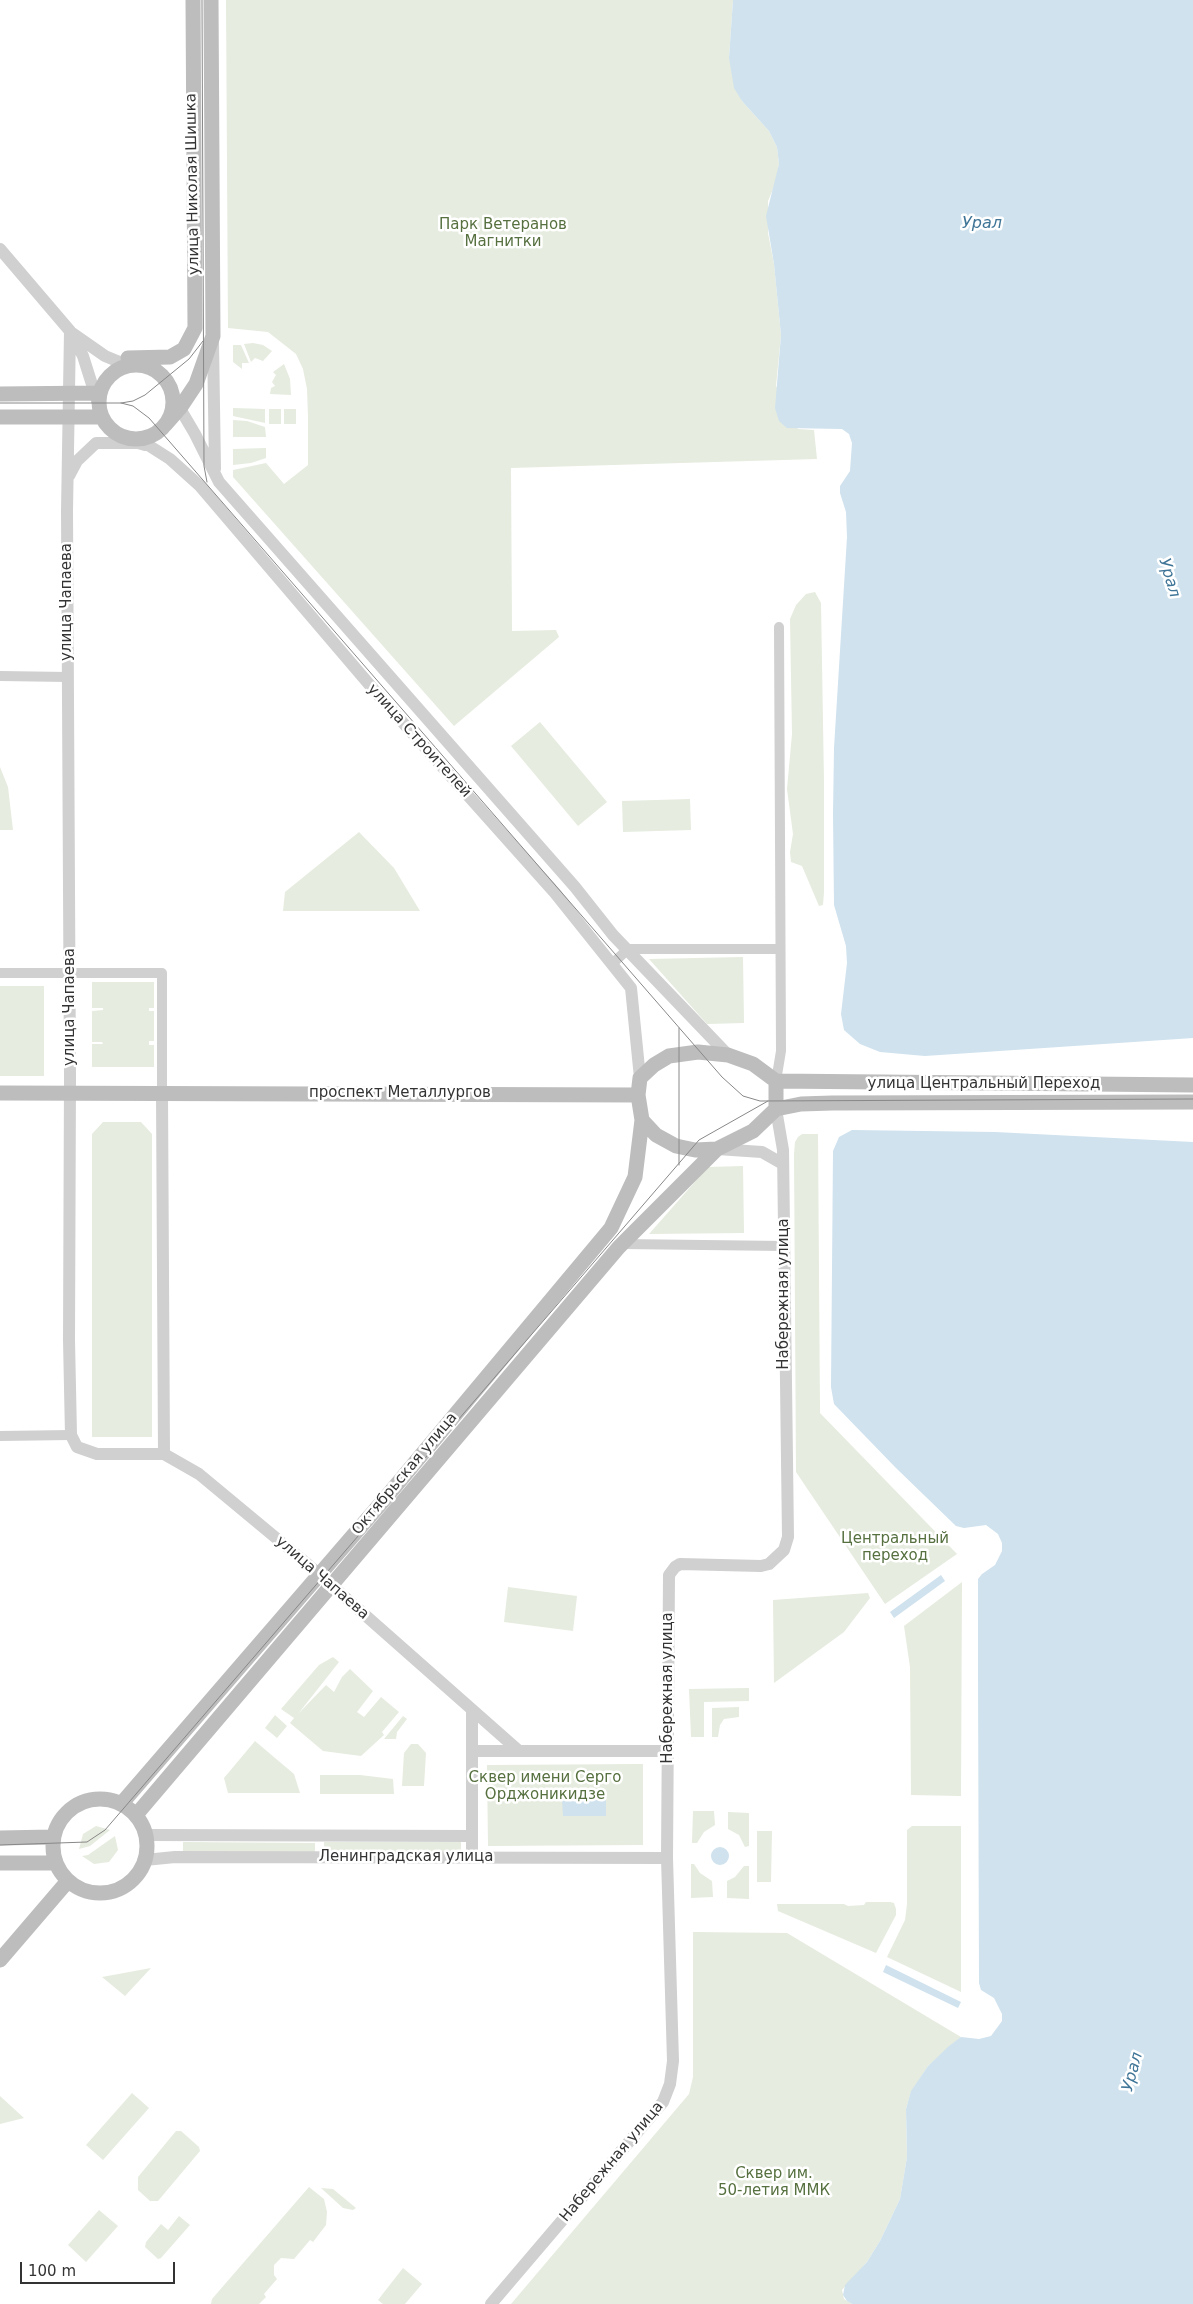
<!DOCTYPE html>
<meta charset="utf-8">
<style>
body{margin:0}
#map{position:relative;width:1193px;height:2304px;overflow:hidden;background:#fff;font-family:"DejaVu Sans",sans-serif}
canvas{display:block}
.scale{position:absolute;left:20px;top:2262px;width:155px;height:22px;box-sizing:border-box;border:2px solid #333;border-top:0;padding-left:6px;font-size:15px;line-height:18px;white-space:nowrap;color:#333;-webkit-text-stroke:4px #fff;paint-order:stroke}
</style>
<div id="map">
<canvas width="1193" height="2304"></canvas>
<div class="scale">100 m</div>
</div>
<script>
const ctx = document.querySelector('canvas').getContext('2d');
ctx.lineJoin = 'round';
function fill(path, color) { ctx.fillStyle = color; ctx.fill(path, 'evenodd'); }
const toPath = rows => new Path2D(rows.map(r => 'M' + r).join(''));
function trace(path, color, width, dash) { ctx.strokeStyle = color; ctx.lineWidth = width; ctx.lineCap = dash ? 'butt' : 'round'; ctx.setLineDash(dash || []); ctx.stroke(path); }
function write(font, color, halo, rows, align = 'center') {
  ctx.font = font + ' "DejaVu Sans",sans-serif'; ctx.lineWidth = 5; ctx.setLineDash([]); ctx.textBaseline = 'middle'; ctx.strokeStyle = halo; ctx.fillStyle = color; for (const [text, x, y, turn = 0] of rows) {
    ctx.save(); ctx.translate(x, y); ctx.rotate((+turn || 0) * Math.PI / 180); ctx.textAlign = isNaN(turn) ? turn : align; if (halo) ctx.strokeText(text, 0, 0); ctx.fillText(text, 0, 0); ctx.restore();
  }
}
const green = toPath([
 [226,0,733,0,729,58,742,101,769,131,777,147,779,164,776,182,768,201,768,233,774,264,781,335,776,386,798,429,814,430,817,459,511,468,512,631,556,630,559,637,454,726,233,477,233,470,266,463,284,484,308,465,308,416,307,389,303,369,296,354,268,332,228,328],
 [253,343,263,345,272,351,263,361,255,358,251,362,244,344],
 [233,345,241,345,249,363,242,363,242,369,233,362],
 [284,364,290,379,291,395,270,394,271,388,275,386,272,382,276,375,273,372],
 [233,408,265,409,265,423,233,416],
 [269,409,281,409,281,424,269,424],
 [284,409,296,409,296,424,284,424],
 [233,420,247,421,265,427,266,437,233,437],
 [266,448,266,458,251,463,233,465,233,449],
 [815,592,821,603,824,782,824,892,823,905,819,906,802,866,791,862,790,852,793,834,787,789,792,734,790,619,796,605,806,594],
 [540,722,607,802,578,826,511,746],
 [0,767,8,787,13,830,0,830],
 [690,799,691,830,623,832,622,801],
 [359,832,394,868,420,911,283,911,285,892],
 [743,957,744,1023,707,1024,649,959],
 [92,982,154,982,154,1008,149,1008,149,1011,154,1011,154,1041,149,1041,149,1045,154,1045,154,1067,92,1067,92,1044,103,1044,102,1042,92,1042,92,1011,103,1010,103,1008,92,1008],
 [0,986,44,986,44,1076,0,1076],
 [103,1122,141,1122,152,1134,152,1437,92,1437,92,1134],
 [802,1134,818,1134,820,1413,957,1554,885,1604,796,1472,794,1154,795,1142,798,1137],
 [743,1166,744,1233,649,1234,708,1167],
 [962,1582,961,1796,911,1795,910,1667,904,1626],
 [508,1587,577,1596,573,1631,504,1622],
 [868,1593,870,1598,844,1632,774,1683,773,1600],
 [333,1657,339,1662,298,1714,326,1685,334,1692,342,1677,350,1669,373,1691,357,1712,364,1717,381,1697,399,1712,382,1732,384,1735,361,1756,323,1751,290,1723,294,1718,281,1709,319,1665],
 [749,1688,749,1701,704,1702,704,1737,691,1737,689,1689],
 [739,1707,739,1717,724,1719,720,1725,718,1737,712,1737,712,1708],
 [275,1715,287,1726,277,1738,265,1728],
 [403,1716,407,1719,397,1732,396,1739,384,1739],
 [255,1741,294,1774,300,1793,228,1793,224,1778],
 [411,1744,418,1744,426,1753,424,1786,402,1786,404,1753],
 [643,1764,643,1845,488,1846,487,1765],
 [606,1800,606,1816,563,1816],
 [320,1775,360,1775,393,1779,394,1794,320,1794],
 [693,1811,714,1811,715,1825,704,1832,697,1843,692,1843],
 [728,1812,749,1813,749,1846,745,1847,739,1835,728,1829],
 [96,1826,110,1830,90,1846,79,1849,83,1834],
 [912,1826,961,1826,961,1992,887,1957,905,1920,907,1904,907,1830],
 [757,1831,772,1831,771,1882,757,1882],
 [115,1836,118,1850,109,1862,94,1864,82,1856,88,1855],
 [183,1842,315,1843,315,1854,183,1854],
 [324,1842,461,1842,461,1853,324,1854],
 [691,1864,694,1864,700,1873,712,1881,713,1897,691,1898],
 [744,1866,749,1866,749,1899,727,1898,727,1881,735,1877],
 [866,1902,890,1902,894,1903,896,1909,896,1915,876,1953,778,1911,777,1904,844,1904,848,1906,864,1905],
 [693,1932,787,1933,961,2037,928,2066,911,2092,906,2109,907,2157,900,2199,880,2241,867,2262,842,2290,844,2299,852,2304,511,2304,689,2094,693,2077],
 [151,1968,125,1996,102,1977],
 [132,2093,149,2108,103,2160,86,2145],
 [0,2096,24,2118,0,2124],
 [176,2131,181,2131,199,2147,200,2151,158,2201,150,2201,138,2190,138,2177],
 [309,2187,324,2199,327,2212,326,2225,313,2242,310,2240,294,2259,281,2258,274,2265,274,2275,277,2279,264,2294,266,2297,259,2304,211,2304,212,2299],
 [321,2188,333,2189,356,2208,353,2210,343,2208],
 [99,2210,118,2226,86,2262,68,2245],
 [179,2216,190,2225,161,2258,158,2259,145,2247,146,2242,161,2224,168,2230],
 [403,2268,422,2284,405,2304,383,2304,378,2300]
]);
const water = toPath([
 [733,0,1193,0,1193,1038,925,1056,880,1052,860,1044,844,1030,841,1014,847,963,846,946,834,905,833,814,834,748,847,537,846,512,840,493,840,486,850,471,852,443,849,434,842,429,787,428,779,421,775,408,781,335,774,264,766,216,779,164,777,147,769,131,742,101,734,88,729,58],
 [852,1130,995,1132,1193,1142,1193,2304,852,2304,847,2301,843,2295,845,2285,867,2262,880,2241,900,2199,907,2157,906,2109,911,2091,928,2066,949,2046,961,2037,979,2039,991,2036,1002,2021,1002,2014,994,1998,981,1990,979,1983,978,1673,978,1579,982,1574,995,1565,1002,1551,1002,1543,998,1534,986,1525,964,1528,956,1526,896,1468,834,1404,831,1387,833,1151,839,1137],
 [941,1575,945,1581,894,1618,890,1612],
 [562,1800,606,1800,606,1816,563,1816],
 '711 1856a9 9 0 1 1 18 0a9 9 0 1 1-18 0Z',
 [886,1965,961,2002,958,2008,883,1972]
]);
const minor = toPath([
 [0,676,68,677],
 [612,964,628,949,779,949],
 [0,973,162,973,162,1094],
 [776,1081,781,1051,779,627],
 [622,1244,784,1246],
 [0,1436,71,1435]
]);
const tertiary = toPath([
 [0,249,70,331,83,356,100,410],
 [70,331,67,511,70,1076,69,1340,71,1435,77,1447,97,1454,164,1454,199,1474,305,1562,519,1751],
 [72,333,105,356,117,361,134,365],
 [213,342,215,469],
 [172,395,195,434,219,482,575,887,613,935,728,1055],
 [137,438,170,459,200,486,380,697,555,893,631,988,640,1078],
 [69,476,77,461,96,443,138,443,145,445],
 [162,1094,164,1454],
 [717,1149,762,1152,783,1164],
 [472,1751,668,1751],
 [146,1835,472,1836],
 [472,1857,472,1711],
 [145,1860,175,1857,667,1858],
 [491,2304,663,2102,670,2084,673,2061,667,1858,669,1575,675,1567,680,1564,761,1566,769,1564,784,1550,788,1537,783,1150,776,1109]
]);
const secondary = toPath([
 [128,358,170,357,184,349,195,328,193,0],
 '99 402a37 37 0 1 1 74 0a37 37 0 1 1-74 0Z',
 [0,394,100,393],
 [0,417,102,417],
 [165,425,180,408,196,384,213,336,211,0],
 [776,1081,1193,1085],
 [0,1093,638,1095],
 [776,1109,801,1104,832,1103,1193,1102],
 [642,1120,656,1135,676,1146,695,1150,717,1149,753,1131,776,1109,776,1081],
 '53 1846a47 47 0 1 1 94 0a47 47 0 1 1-94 0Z',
 [122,1803,383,1501,611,1228,635,1177,642,1120,638,1095,640,1078,654,1065,669,1056,698,1052,728,1055,753,1064,776,1081],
 [136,1815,619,1247,717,1149],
 [0,1838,52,1837],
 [0,1863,55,1863],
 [0,1960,67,1882]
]);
const tram = toPath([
 [202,0,204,466,207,482],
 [0,403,121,403,133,401,145,395,189,359,203,341],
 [121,403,133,406,149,418,722,1077,743,1096,760,1101,1193,1099],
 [679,1165,679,1028],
 [0,1845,87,1842,105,1830,699,1140,768,1101]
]);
const streetNames = [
 ["улица Николая Шишка",193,184,-91],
 ["улица Чапаева",67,602,-90],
 ["улица Строителей",419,741,48],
 ["улица Чапаева",70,1007,-90],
 ["улица Центральный Переход",984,1084],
 ["проспект Металлургов",400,1093],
 ["Набережная улица",784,1294,-90],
 ["Октябрьская улица",405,1474,-50],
 ["улица Чапаева",322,1578,41],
 ["Набережная улица",668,1688,-90],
 ["Ленинградская улица",406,1857],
 ["Набережная улица",612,2162,-50]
];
const parkNames = [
 ["Парк Ветеранов",503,225],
 ["Магнитки",503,242],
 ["Центральный",895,1539],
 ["переход",895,1556],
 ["Сквер имени Серго",545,1778],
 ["Орджоникидзе",545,1795],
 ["Сквер им.",774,2174],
 ["50-летия ММК",774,2191]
];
const waterNames = [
 ["Урал",982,224],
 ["Урал",1169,578,73],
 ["Урал",1133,2072,-75]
];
fill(green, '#e6ecdf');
fill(water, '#cfe2ee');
trace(minor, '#d0d0d0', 10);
trace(tertiary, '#d0d0d0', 12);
trace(secondary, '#bdbdbd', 15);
trace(tram, '#888', 1);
write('15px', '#333', '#fff', streetNames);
write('15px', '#56703f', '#fff', parkNames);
write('italic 16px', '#3f7597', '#fff', waterNames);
</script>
